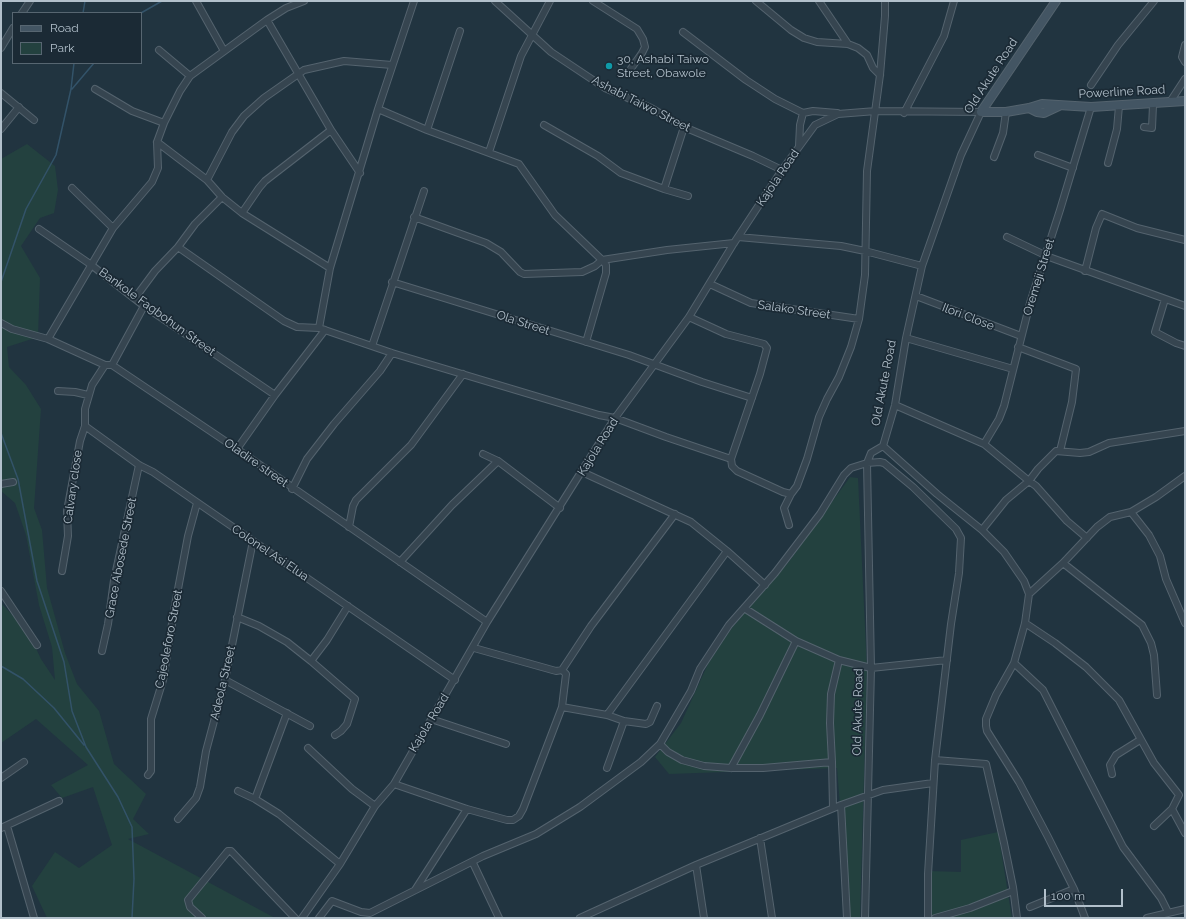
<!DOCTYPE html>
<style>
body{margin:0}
#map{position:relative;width:1186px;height:919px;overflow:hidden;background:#213440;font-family:Raleway,sans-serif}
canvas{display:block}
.frame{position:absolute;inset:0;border:2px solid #b2c0cb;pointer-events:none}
.legend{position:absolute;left:12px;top:12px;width:130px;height:52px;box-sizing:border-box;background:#1b2a35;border:1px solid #576671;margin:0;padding:5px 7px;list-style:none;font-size:12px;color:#b2c0cb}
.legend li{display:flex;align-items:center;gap:8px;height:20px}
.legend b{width:20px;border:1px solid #576671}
.scale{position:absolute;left:1044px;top:889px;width:79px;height:18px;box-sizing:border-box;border:2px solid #b2c0cb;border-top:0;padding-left:5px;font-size:12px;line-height:14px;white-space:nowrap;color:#b2c0cb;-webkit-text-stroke:3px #1b2a35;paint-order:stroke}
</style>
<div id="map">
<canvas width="1186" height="919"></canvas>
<div class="frame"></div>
<ul class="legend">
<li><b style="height:5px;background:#435563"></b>Road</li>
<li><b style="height:11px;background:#23413f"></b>Park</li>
</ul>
<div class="scale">100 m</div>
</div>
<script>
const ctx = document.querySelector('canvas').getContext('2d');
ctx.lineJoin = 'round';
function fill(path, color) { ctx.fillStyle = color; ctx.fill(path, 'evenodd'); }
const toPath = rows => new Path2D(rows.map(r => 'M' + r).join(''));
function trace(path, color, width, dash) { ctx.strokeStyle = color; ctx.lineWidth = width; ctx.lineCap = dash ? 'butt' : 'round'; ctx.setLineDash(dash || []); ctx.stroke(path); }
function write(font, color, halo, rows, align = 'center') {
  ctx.font = font + ' Raleway,sans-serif'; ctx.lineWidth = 3.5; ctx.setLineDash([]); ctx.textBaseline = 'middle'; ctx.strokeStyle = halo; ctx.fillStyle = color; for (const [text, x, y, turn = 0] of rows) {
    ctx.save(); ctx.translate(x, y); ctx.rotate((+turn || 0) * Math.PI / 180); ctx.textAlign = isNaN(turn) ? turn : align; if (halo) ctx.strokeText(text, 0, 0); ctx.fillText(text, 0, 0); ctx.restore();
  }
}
const green = toPath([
 [27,144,55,166,58,190,54,213,40,218,21,246,40,278,38,337,7,347,9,367,26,385,41,409,34,508,42,530,47,588,65,653,77,684,99,711,114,764,146,794,133,819,149,834,128,839,275,918,47,918,32,886,55,852,79,868,112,845,93,787,62,798,51,785,88,765,36,719,1,743,1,603,18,621,32,640,41,659,55,680,52,647,39,605,26,535,15,503,1,491,1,159],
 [850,477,858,478,867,670,860,918,849,918,837,768,669,774,655,757,681,723,708,664,731,629,788,563],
 [998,832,1012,918,925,918,929,871,961,872,961,840]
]);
const stream = toPath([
 [83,13,85,1],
 [141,13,162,1],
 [72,89,94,63],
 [1,282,26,209,56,155,71,89,74,63],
 [1,433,18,479,37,581,64,662,72,711,86,747,118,797,132,827,134,879,132,918],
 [1,666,23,679,54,708,84,745]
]);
const street = toPath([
 [196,1,224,51],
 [495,1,551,52,605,88,651,108,684,127,753,156,782,170],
 [593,1,637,29,643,39,645,47,642,53,630,70],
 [756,1,791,30,804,38,817,42,848,44,858,48,867,55,873,68,880,75],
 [819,1,848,44],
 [22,13,30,1],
 [267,20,331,130],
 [683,32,746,80,775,99,803,113],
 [1185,45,1182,57,1185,62],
 [1,48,13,28],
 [159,50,190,76],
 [1091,85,1118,45,1154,1],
 [95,89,132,111,164,123],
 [1,93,34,120],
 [1170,102,1185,79],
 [378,109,427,130,519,164,555,215,602,260,667,250,734,243],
 [904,113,944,36,954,1],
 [544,125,598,156,621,173,664,189,684,127],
 [1144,127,1152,128,1153,105],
 [1,129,19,107],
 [427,130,460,31],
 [157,142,207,180,222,197],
 [799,146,800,125,803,113,813,111,837,113],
 [489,152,521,56,550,1],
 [1038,155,1073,168],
 [994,157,1003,133,1006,112],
 [1108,163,1117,129,1119,106],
 [207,180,232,132,244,116,264,98,304,70,344,61,392,65],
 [72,188,113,228],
 [664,189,688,196],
 [242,213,259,188,265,181,331,130,360,173],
 [414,217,486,243,501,252,520,272,524,274,582,272,595,266,602,260,606,265,606,273,586,342],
 [39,229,90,264,144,306,275,395],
 [738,237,841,246,865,251,922,266],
 [1007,237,1049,257,1185,306],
 [330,268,242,213,222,197,195,224,178,247,284,321,297,327,319,328,330,268,378,109,414,1],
 [1085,271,1096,228,1102,214,1137,228,1185,240],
 [392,282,629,355,702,382,752,398],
 [710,284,751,303,859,319],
 [916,296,1021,336],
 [135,298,155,271,178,247],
 [1165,299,1155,332,1176,343,1185,346],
 [689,317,726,334,764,344,767,348,760,374,731,459],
 [1,323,12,329,48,339,105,365,112,365,237,449,487,622],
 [319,328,392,353,599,415,615,418,666,437,731,459,732,466,737,471,783,492,791,494,797,486,807,459,819,417,827,399,839,377,851,347,859,319,865,275,867,171,880,75,885,16,885,1],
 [906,338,1013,369],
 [48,339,113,228,152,182,158,168,157,142,164,123,180,91,190,76,267,20,286,8,304,1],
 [372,346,424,191],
 [1018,347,1076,369,1072,402,1060,451],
 [112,365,144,306],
 [58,391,75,392,88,395],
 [895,405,984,444,1029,481,1038,469,1056,451,1080,453,1089,452,1109,443,1185,431],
 [85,426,139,465,153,472,455,680],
 [984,444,999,419,1004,406,1030,303,1060,210,1091,107],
 [883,446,937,494,982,530,1004,552,1024,581,1029,594,1025,623,1014,663,996,695,986,719,986,726,987,731,1019,782,1048,837,1074,889,1085,918],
 [237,449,275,395,325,330],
 [483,454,498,461,560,508],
 [582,472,691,522,727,551,765,585],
 [1,484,13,482],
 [292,489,307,459,334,424,380,371,392,353],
 [1131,512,1156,497,1185,476],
 [789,525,784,508,791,494],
 [349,527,353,506,356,500,411,445,463,374],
 [982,530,1006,500,1029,481,1036,486,1067,521,1087,538],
 [400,562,452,505,498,461],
 [1063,563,1142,625,1151,643,1154,655,1157,695],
 [62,571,68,536,67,511,80,441,85,426,85,409,92,385,105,365],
 [1,591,37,645],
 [1029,594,1063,563,1097,527,1110,517,1131,512,1149,535,1160,556,1166,579,1185,623],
 [744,608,796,641,839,660,831,694,830,723,832,762],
 [237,617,259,626,287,642,311,661,327,640,348,606],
 [1025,623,1055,643,1086,667,1119,700,1154,763,1179,795,1172,809,1154,826],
 [102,651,108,624,114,580,139,465],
 [839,660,871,668,947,660],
 [311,661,355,699,347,724,341,731,335,735],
 [1014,663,1043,690,1123,847,1161,898,1168,912],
 [562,670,591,626,675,514],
 [225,680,310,726],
 [562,707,607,715,624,721,607,768],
 [607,715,727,551],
 [431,719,506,744],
 [624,721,646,724,650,722,657,706],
 [660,744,668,752,682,760,704,766,731,768,763,768,832,762,833,808],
 [308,748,352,789,375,806],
 [935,760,986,764,1004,843,1013,887,1017,918],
 [731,768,760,715,796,641],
 [1112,774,1110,765,1116,755,1140,740],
 [148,775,151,771,151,719,163,680,175,605,188,536,197,503],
 [1,778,24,762],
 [394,784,467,809,507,820,513,820,519,816,523,809,562,707,566,674,562,670,556,671,474,648],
 [238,791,255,799,279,814,340,864],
 [255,799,287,713],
 [841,805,847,918],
 [1172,809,1185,833],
 [178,819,196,798,200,787,206,751,225,680,253,541],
 [7,826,34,918],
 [1,828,59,801],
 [760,838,772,918],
 [473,863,499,918],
 [696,865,704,918],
 [415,890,467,809],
 [1030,907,1074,889],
 [202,918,190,907,188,900,228,851,231,851,295,918],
 [302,918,340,864,375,806,394,784,487,622,615,418,689,317,734,243,782,170,815,125,838,114,876,111,981,112,961,155,922,266,906,338,895,405,883,446,871,453,867,463,871,668,865,918],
 [319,918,332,901,361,912,370,913,483,856,536,834,580,807,641,762,660,744,691,691,700,669,729,625,775,573,820,514,844,475,851,468,867,463,880,462,884,463,913,487,956,529,961,538,959,573,951,624,935,760,928,874,928,918],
 [580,918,696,865,841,805,883,790,933,783],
 [935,918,970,908,1013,891],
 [1147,918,1185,909]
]);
const secondary = toPath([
 [1029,108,1037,112,1044,113,1059,106],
 [981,112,1006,112,1029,108,1042,104,1091,107,1185,101],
 [981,112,1056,1]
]);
const markers = [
 [609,66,4,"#0f9aa8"]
];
const poiNames = [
 ["30, Ashabi Taiwo",617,59],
 ["Street, Obawole",617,73]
];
const streetNames = [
 ["Old Akute Road",991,76,-57],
 ["Powerline Road",1122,92,-3],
 ["Ashabi Taiwo Street",641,104,27],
 ["Kajola Road",778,178,-56],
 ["Oremeji Street",1039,277,-73],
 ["Salako Street",794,310,8],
 ["Bankole Fagbohun Street",157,312,36],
 ["Ilori Close",968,317,21],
 ["Ola Street",523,323,18],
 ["Old Akute Road",884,383,-79],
 ["Kajola Road",598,447,-58],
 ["Oladire street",256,463,35],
 ["Calvary close",73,487,-82],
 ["Colonel Asi Elua",270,553,34],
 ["Grace Abosede Street",121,558,-79],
 ["Cajeoleforo Street",169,639,-79],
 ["Adeola Street",223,683,-77],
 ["Old Akute Road",858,712,-89],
 ["Kajola Road",429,723,-59]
];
fill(green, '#23413f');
trace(stream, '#335369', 1.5);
trace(street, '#54636e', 8);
trace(secondary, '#54636e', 10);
trace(street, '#364550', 6);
trace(secondary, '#435563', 8);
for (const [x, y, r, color] of markers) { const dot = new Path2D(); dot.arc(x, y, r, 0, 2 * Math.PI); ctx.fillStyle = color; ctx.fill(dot); trace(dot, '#1b2a35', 1.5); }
write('12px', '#b2c0cb', '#1b2a35', poiNames, 'left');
write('12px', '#b2c0cb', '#1b2a35', streetNames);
</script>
